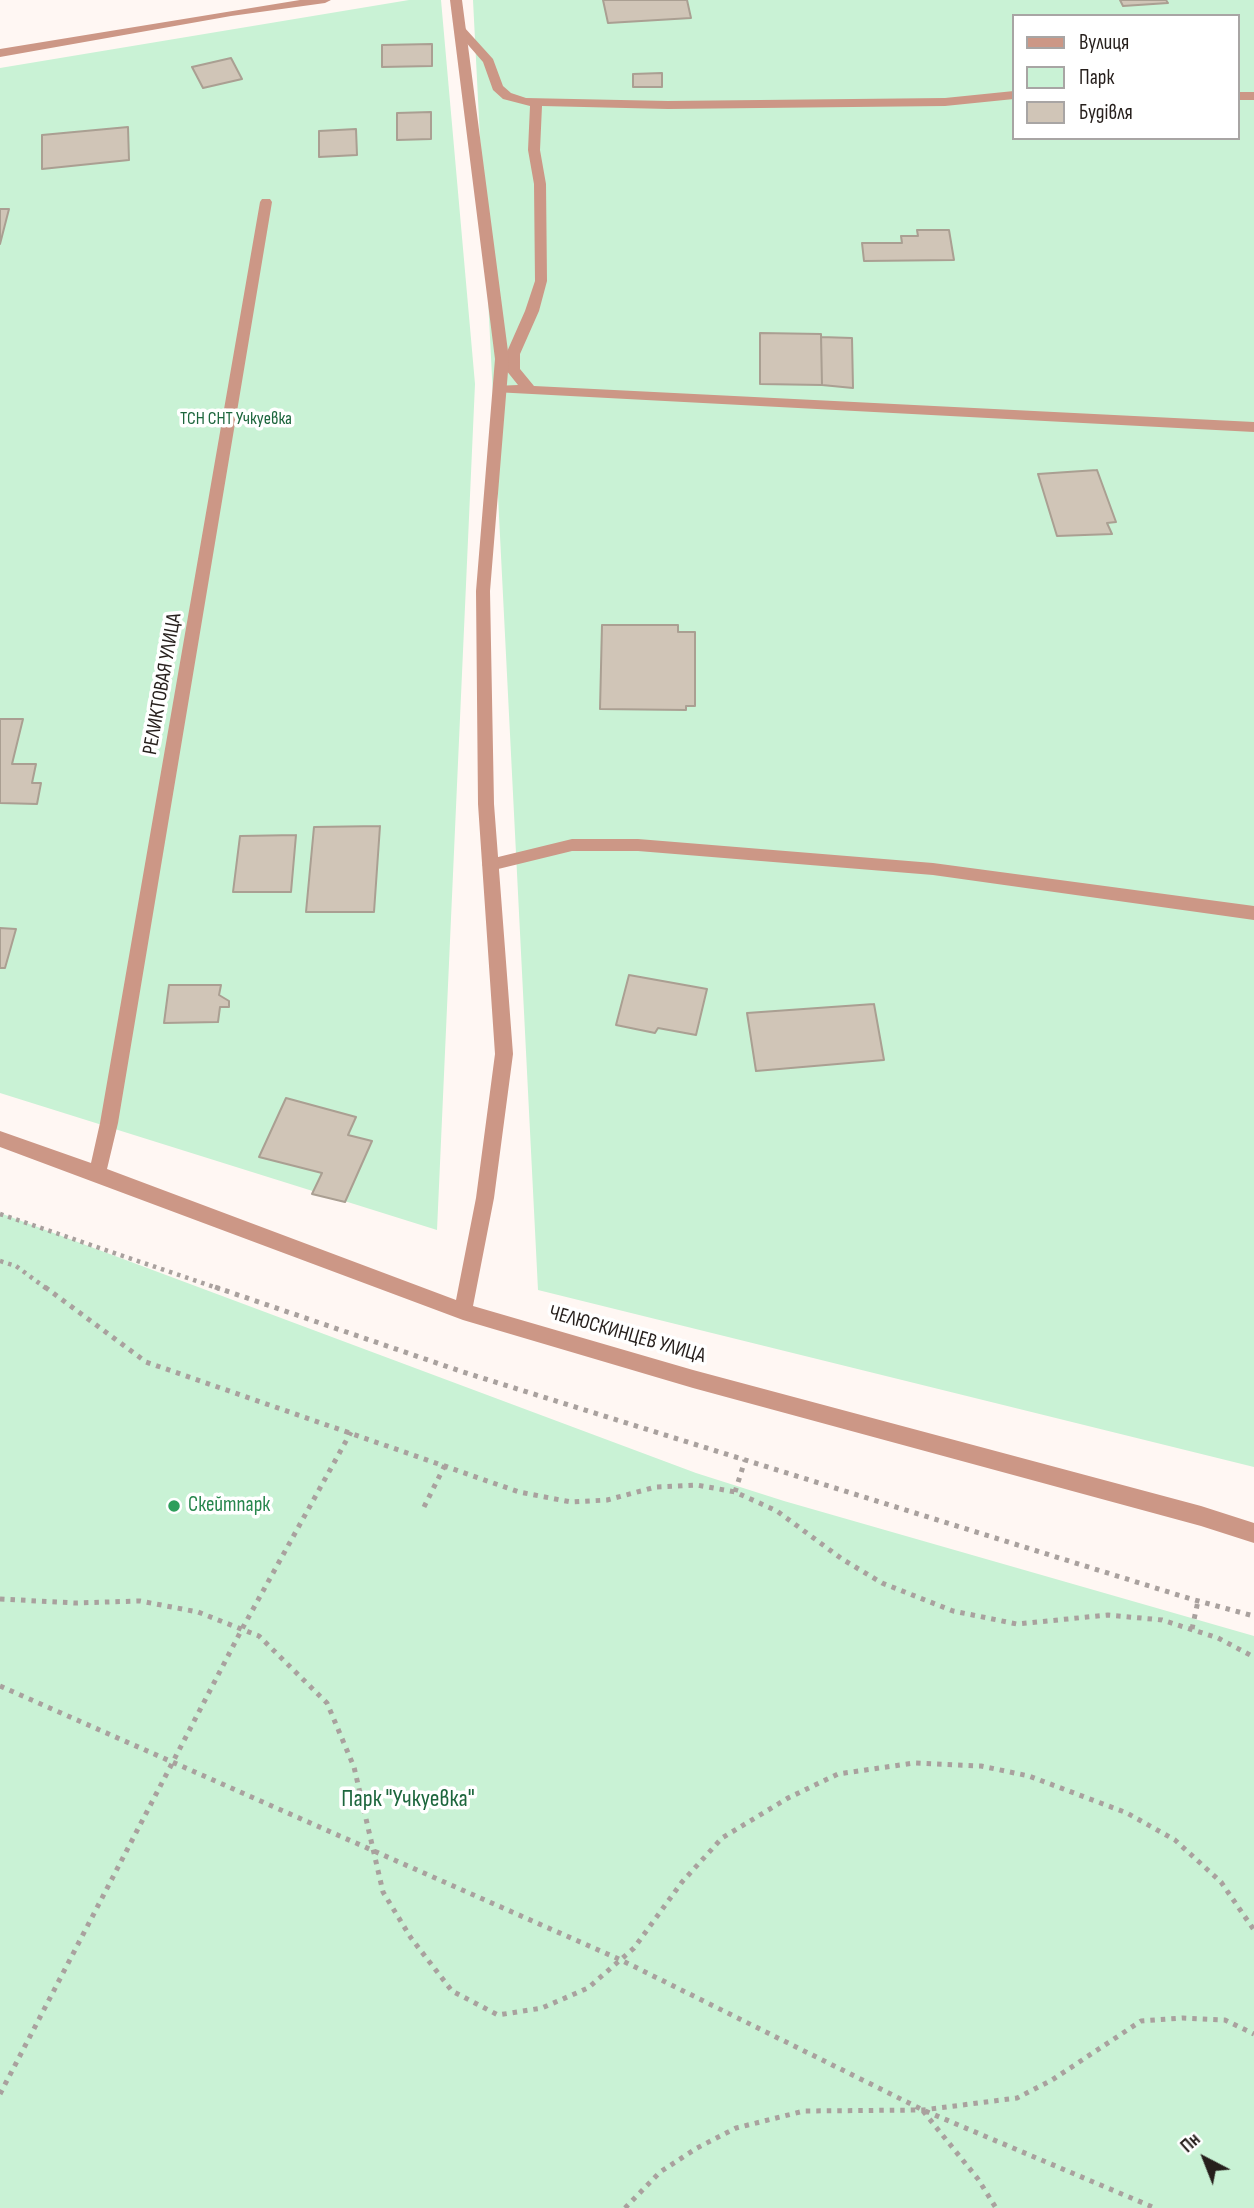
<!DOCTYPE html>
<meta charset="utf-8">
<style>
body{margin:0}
#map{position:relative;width:1254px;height:2208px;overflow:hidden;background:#fff7f3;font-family:"Sofia Sans Condensed",sans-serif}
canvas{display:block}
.legend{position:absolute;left:1012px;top:14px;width:228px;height:126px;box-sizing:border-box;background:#fff;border:2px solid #a8a5a4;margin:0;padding:9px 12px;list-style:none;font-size:21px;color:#261f1c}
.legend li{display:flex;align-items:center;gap:14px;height:35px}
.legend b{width:35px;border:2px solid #a8a5a4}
.north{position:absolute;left:1170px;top:2124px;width:70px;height:70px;-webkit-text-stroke:5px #fff;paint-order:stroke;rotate:318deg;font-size:19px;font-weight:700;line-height:28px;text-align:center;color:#261f1c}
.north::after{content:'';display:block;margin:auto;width:24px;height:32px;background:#261f1c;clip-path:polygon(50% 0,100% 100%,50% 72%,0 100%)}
</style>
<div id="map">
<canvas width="1254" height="2208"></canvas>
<ul class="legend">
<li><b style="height:9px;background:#cc9786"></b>Вулиця</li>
<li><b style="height:19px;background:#c9f2d5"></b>Парк</li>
<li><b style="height:19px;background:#d0c5b7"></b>Будівля</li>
</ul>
<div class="north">Пн</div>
</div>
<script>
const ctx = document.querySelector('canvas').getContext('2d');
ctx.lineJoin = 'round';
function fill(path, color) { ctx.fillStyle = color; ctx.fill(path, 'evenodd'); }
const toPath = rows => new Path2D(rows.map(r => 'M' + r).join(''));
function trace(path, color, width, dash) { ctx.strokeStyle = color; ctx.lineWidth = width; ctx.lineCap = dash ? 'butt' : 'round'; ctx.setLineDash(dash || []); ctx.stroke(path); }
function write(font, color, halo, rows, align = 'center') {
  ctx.font = font + ' "Sofia Sans Condensed",sans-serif'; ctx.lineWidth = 7; ctx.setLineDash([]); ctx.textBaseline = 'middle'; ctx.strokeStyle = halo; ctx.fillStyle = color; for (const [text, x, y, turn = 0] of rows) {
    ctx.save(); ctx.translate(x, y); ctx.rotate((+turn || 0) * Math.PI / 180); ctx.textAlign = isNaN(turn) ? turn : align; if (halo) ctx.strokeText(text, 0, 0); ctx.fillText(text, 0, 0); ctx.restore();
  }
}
const green = toPath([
 [409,0,441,0,475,384,437,1230,0,1093,0,68],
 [473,0,1254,0,1254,1467,538,1290],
 [1014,16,1238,16,1238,138,1014,138],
 [0,1213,696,1473,784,1501,1254,1636,1254,2208,0,2208]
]);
const building = toPath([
 [603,0,687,0,691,18,608,23,603,0],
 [1120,0,1166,0,1168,3,1123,6,1120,0],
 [432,44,432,66,382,67,382,45,432,44],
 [231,58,242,79,203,88,192,67,231,58],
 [662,73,662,87,633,87,633,74,662,73],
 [431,112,431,139,397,140,397,113,431,112],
 [128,127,129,160,42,169,42,135,128,127],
 [356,129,357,155,319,157,319,131,356,129],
 [0,209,9,209,0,244,0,209],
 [917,230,949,230,954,260,864,261,862,243,902,243,901,236,918,236,917,230],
 [760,333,821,334,822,385,760,384,760,333],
 [821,337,852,338,853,388,822,385,821,337],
 [1097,470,1116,522,1107,523,1112,534,1057,536,1038,474,1097,470],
 [602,625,678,625,678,632,695,632,695,706,686,706,686,710,600,709,602,625],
 [0,719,23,719,12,764,36,764,32,783,41,783,37,804,0,803,0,719],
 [380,826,374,912,306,912,314,827,380,826],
 [296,835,291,892,233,892,240,836,296,835],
 [0,928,16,929,5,968,0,968,0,928],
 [629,975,707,989,696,1035,658,1028,655,1033,616,1025,629,975],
 [169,985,221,985,219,995,229,1001,229,1007,220,1007,218,1022,164,1023,169,985],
 [874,1004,884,1060,756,1071,747,1013,874,1004],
 [286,1098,356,1117,348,1135,372,1141,345,1202,312,1194,322,1173,259,1157,286,1098]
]);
const pathFar1 = toPath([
 [0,1214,220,1289],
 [0,1261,16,1266,47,1289]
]);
const path = toPath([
 [45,1287,146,1362,519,1492,571,1502,607,1500,656,1487,697,1485,735,1492,777,1511,842,1559,882,1583,953,1611,1017,1624,1108,1615,1162,1620,1218,1638,1254,1657],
 [215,1287,463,1372,1191,1599,1254,1616],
 [735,1492,745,1460],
 [424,1507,445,1465],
 [0,1599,75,1603,140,1601,198,1612,259,1636,327,1703,354,1767,383,1892,411,1938,452,1991,498,2015,542,2008,588,1988,634,1948,682,1882,722,1838,788,1798,838,1774,914,1763,981,1766,1029,1776,1127,1813,1175,1840,1221,1882,1254,1930],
 [1192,1629,1198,1601],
 [0,1686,621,1960,923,2110,1155,2208],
 [0,2094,242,1629,351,1432],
 [923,2111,978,2179,996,2208],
 [625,2208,660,2172,697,2148,736,2128,804,2111,923,2110,1017,2098,1052,2080,1141,2021,1183,2018,1225,2020,1254,2034]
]);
const service = toPath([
 [456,27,464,27,493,59,503,86,511,93,526,98,668,101,945,98,1014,91,1014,99,945,106,668,109,542,106,540,150,546,184,547,281,539,311,520,354,520,369,534,386,1254,422,1254,432,494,392,494,386,518,385,506,370,506,354,525,311,535,281,534,184,528,150,530,106,503,99,493,90,483,62,456,31,456,27],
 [1238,92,1254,92,1254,100,1238,100,1238,92],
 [572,839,638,839,933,863,1254,906,1254,920,933,875,638,851,572,851,490,871,482,865,490,859,572,839]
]);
const minor = toPath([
 [300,0,331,0,325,3,231,16,0,57,0,49,300,0],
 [450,0,462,0,509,359,490,591,494,804,513,1054,494,1198,473,1306,693,1370,1201,1506,1254,1523,1254,1543,1201,1526,693,1388,463,1320,0,1147,0,1131,91,1163,100,1123,260,202,262,199,270,199,272,202,118,1123,107,1169,456,1300,476,1198,495,1054,478,804,476,591,495,359,450,0]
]);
const markers = [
 [174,1506,7,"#2e9e5b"]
];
const farParknames = [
 ["ТСН СНТ Учкуевка",236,419]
];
const streetNames = [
 ["РЕЛИКТОВАЯ УЛИЦА",163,684,-80],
 ["ЧЕЛЮСКИНЦЕВ УЛИЦА",627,1335,16]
];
const leisureNames = [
 ["Скейтпарк",188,1506]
];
const nearParknames = [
 ["Парк \"Учкуевка\"",408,1800]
];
fill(green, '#c9f2d5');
fill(building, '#d0c5b7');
trace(building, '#aa9f92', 2);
trace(pathFar1, '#a9a19e', 4.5, [3.5, 5]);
trace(path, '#a9a19e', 5, [4.5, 6]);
fill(service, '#cc9786');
fill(minor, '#cc9786');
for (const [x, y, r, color] of markers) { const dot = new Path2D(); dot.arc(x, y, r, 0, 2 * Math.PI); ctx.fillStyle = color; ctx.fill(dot); trace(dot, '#fff', 2.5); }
write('18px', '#1d663d', '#fff', farParknames);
write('21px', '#261f1c', '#fff', streetNames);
write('21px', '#27864d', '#fff', leisureNames, 'left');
write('24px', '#1d663d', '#fff', nearParknames);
</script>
